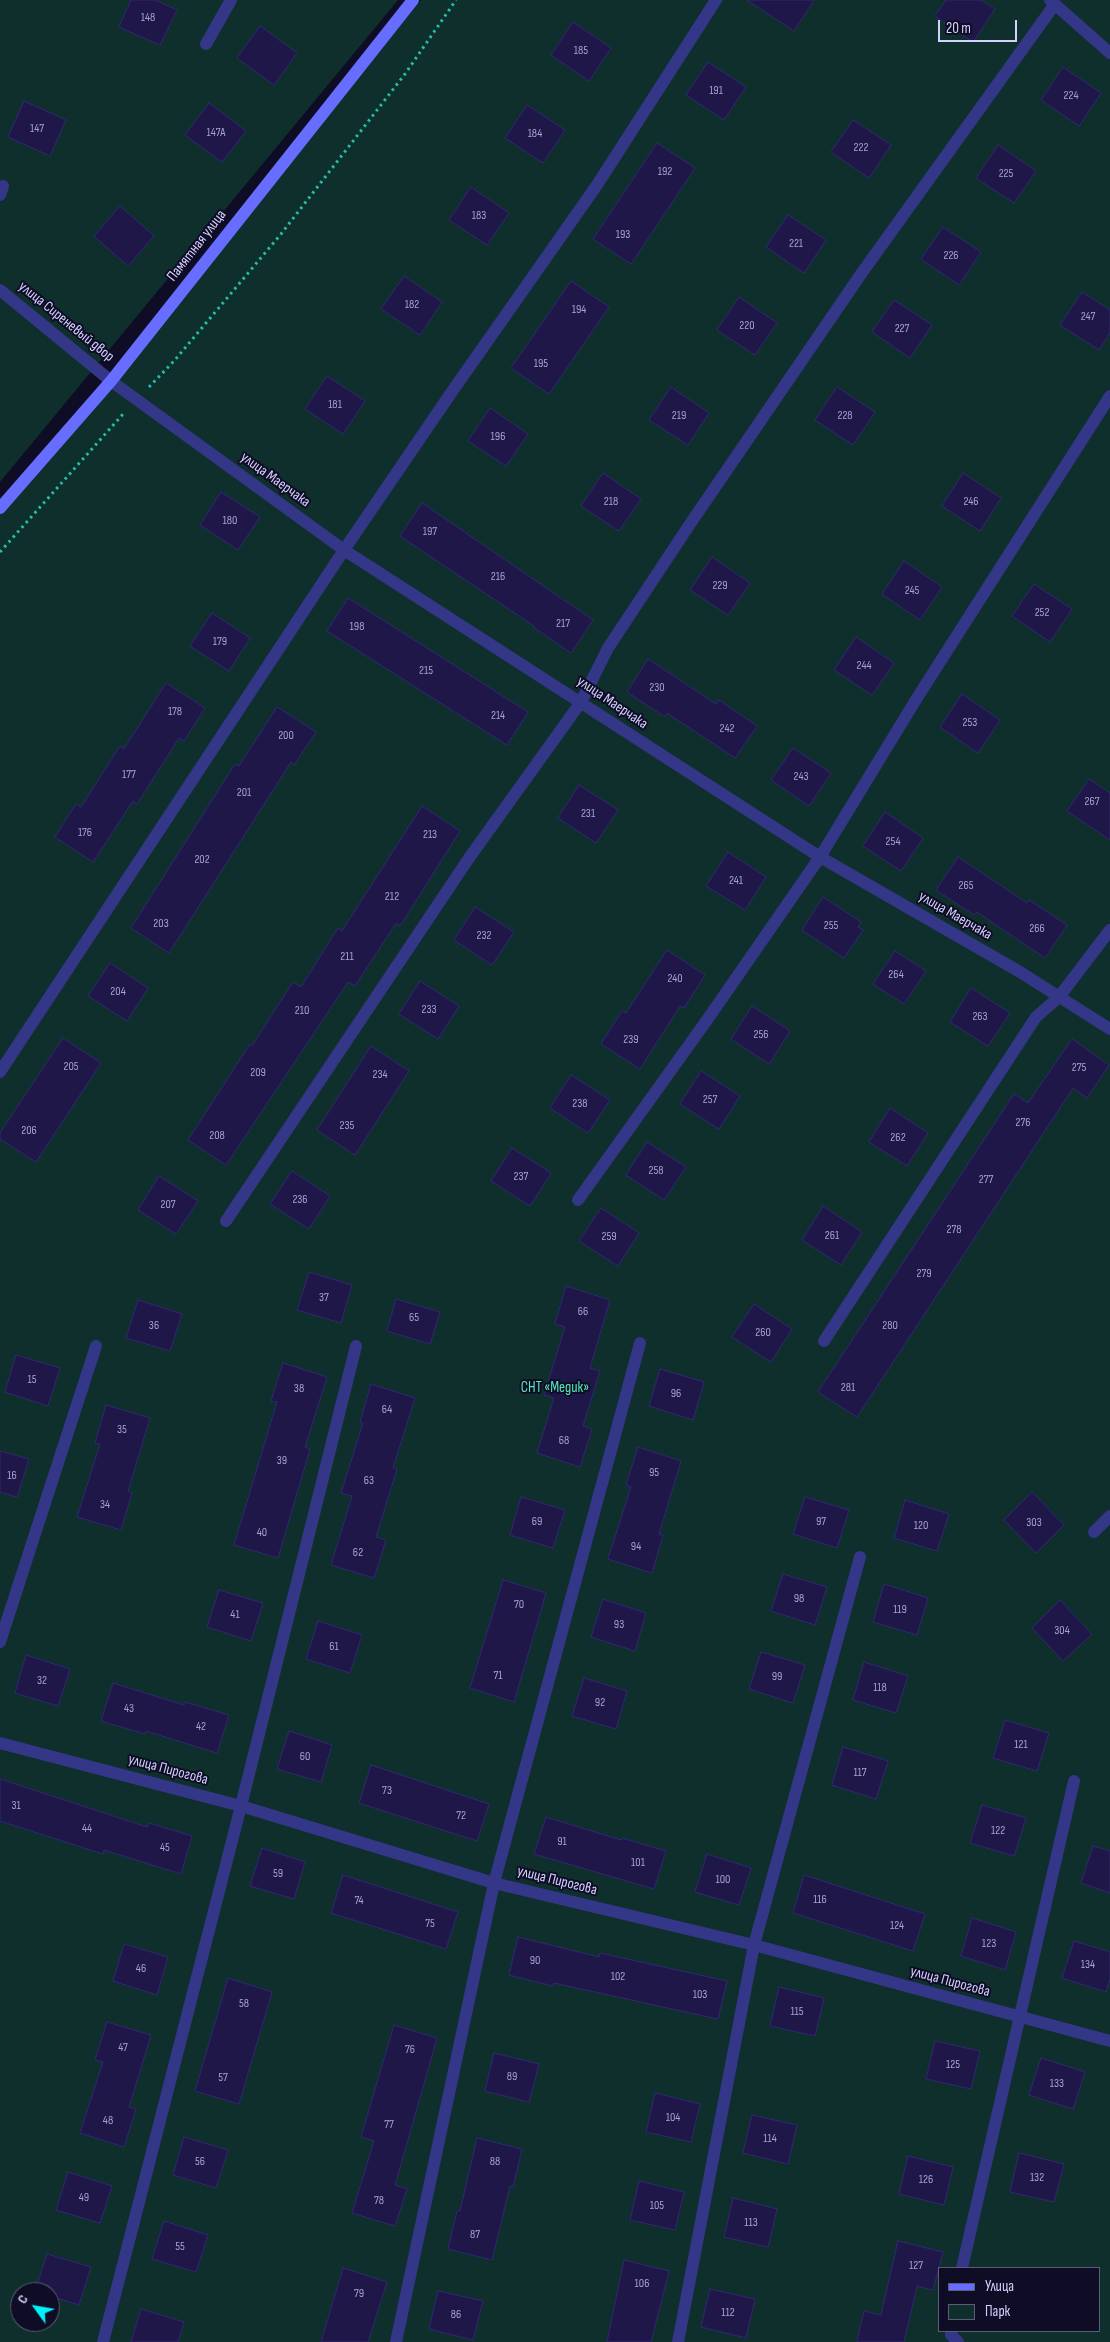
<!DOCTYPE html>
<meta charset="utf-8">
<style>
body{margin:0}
#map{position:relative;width:1110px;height:2342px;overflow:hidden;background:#0f0d25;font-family:"Sofia Sans Condensed",sans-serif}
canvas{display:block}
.legend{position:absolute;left:938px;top:2267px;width:162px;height:65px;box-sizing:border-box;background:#0f0d25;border:1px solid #5d5b7c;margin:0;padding:6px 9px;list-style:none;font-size:15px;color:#d3d0ff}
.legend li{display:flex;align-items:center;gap:10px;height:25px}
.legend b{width:25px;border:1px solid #5d5b7c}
.north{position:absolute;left:10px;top:2282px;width:50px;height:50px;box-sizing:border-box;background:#0f0d25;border:1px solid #5d5b7c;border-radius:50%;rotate:302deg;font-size:14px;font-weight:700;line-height:20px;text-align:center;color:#d3d0ff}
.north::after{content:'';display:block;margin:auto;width:18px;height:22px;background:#00f2fb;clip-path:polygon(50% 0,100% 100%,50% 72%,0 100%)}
.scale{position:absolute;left:938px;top:20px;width:79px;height:22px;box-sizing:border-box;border:2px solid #d3d0ff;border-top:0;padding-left:6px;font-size:15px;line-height:18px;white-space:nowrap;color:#d3d0ff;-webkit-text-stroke:4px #0f0d25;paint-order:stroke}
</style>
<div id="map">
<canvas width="1110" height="2342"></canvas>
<ul class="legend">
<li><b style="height:6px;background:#676dff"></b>Улица</li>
<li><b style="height:14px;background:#0f2f2c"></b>Парк</li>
</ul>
<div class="north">С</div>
<div class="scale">20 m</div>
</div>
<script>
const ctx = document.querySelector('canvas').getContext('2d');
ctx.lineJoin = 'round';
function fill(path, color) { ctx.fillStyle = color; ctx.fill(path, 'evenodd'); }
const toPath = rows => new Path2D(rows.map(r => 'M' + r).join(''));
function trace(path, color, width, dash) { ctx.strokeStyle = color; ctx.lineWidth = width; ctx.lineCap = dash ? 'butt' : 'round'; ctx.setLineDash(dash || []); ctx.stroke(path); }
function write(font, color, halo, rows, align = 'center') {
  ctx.font = font + ' "Sofia Sans Condensed",sans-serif'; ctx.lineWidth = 4; ctx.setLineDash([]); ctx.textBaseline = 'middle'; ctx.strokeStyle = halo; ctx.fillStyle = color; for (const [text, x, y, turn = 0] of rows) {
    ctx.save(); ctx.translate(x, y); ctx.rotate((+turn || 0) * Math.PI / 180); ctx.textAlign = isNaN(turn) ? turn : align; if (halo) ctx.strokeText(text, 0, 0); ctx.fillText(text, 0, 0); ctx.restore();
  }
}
const green = toPath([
 [0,0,398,0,0,482],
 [421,0,1110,0,1110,2342,0,2342,0,508,111,380],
 [939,2268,1099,2268,1099,2331,939,2331],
 [20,2292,50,2292,50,2322,20,2322]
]);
const building = toPath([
 [131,0,155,0,177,10,160,45,119,27,131,0],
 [747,0,814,0,794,31,747,0],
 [946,0,981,0,995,9,973,42,935,16,946,0],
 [573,22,611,48,589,81,551,55,573,22],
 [260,26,297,53,274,85,237,58,260,26],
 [708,62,746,87,724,120,686,95,708,62],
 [1063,67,1101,93,1079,126,1041,100,1063,67],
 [24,101,66,120,50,156,8,137,24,101],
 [209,103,246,131,222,162,185,135,209,103],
 [527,105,565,130,543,163,505,138,527,105],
 [853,120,891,145,869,178,831,152,853,120],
 [657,143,695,168,631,264,593,239,657,143],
 [998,145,1036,171,1014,203,976,178,998,145],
 [471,187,509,213,487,245,449,220,471,187],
 [120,206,154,236,128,266,94,236,120,206],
 [788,215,826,240,804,273,766,247,788,215],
 [943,227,981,252,959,285,921,259,943,227],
 [404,276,442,302,420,335,381,309,404,276],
 [571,281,609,307,549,394,511,368,571,281],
 [1082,292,1110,310,1110,333,1099,350,1060,325,1082,292],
 [739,297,777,323,755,355,717,330,739,297],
 [894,300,932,325,910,358,872,332,894,300],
 [327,376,365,401,343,434,305,409,327,376],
 [671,387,709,413,688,445,649,420,671,387],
 [837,387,875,412,853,445,815,420,837,387],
 [490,408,528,434,506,466,468,441,490,408],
 [603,473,641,499,619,531,581,506,603,473],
 [963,473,1001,498,980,531,942,506,963,473],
 [221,492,260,517,238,550,200,525,221,492],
 [422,503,593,620,571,653,533,627,534,626,400,536,422,503],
 [712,557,750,583,728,615,690,590,712,557],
 [904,561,942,587,920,620,882,594,904,561],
 [1034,584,1072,609,1050,642,1012,616,1034,584],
 [348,598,528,712,507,745,327,631,348,598],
 [212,613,250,638,229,671,190,646,212,613],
 [856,637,894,663,872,695,834,670,856,637],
 [648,659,716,704,719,700,757,726,735,758,667,713,665,717,627,692,648,659],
 [166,683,205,708,184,741,179,738,137,804,133,801,93,862,55,837,76,804,81,807,120,746,124,749,166,683],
 [962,694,1000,720,978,753,940,727,962,694],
 [277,707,316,732,294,765,291,762,169,953,131,928,235,764,239,766,277,707],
 [793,748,831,773,809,806,771,780,793,748],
 [1089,779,1110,793,1110,840,1067,811,1089,779],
 [579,785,618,810,596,843,558,818,579,785],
 [422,806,460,831,400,926,396,923,355,986,348,982,226,1165,188,1140,250,1044,252,1046,293,982,301,987,338,928,342,931,422,806],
 [885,812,923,838,901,871,863,846,885,812],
 [728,852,766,877,745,910,706,886,728,852],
 [958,857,1027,903,1029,900,1067,925,1045,958,977,912,974,915,936,890,958,857],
 [823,897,861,922,858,927,863,930,844,958,802,930,823,897],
 [475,907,514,932,492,965,454,940,475,907],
 [667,950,705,975,684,1008,680,1006,640,1069,601,1044,622,1011,626,1013,667,950],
 [895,951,926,971,904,1004,873,984,895,951],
 [110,963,148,988,127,1021,88,996,110,963],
 [420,981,459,1006,438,1039,399,1014,420,981],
 [971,988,1010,1013,988,1046,950,1022,971,988],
 [752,1006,790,1031,769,1064,731,1039,752,1006],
 [63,1038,101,1063,36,1162,0,1139,0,1133,63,1038],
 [1072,1039,1109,1065,1087,1098,1073,1088,857,1417,818,1392,1014,1094,1028,1103,1072,1039],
 [371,1046,409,1071,355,1155,317,1130,371,1046],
 [701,1071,740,1096,719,1129,680,1104,701,1071],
 [571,1075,610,1100,588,1133,550,1108,571,1075],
 [890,1108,928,1133,907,1166,869,1142,890,1108],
 [647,1142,686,1167,664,1200,626,1175,647,1142],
 [512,1148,551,1173,530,1206,491,1181,512,1148],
 [292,1171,330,1196,309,1229,270,1204,292,1171],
 [159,1176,198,1201,176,1234,138,1210,159,1176],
 [823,1206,862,1232,841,1265,802,1240,823,1206],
 [601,1208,639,1233,618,1266,579,1241,601,1208],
 [309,1272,352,1285,341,1323,297,1310,309,1272],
 [566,1286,610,1300,590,1368,600,1371,583,1426,592,1429,580,1467,537,1453,554,1398,544,1395,565,1327,555,1324,566,1286],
 [396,1299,440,1312,430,1344,387,1331,396,1299],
 [138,1300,182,1314,170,1351,126,1338,138,1300],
 [754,1304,792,1329,771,1362,732,1337,754,1304],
 [16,1355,60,1368,48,1406,5,1392,16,1355],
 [283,1363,327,1377,305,1447,310,1449,278,1558,234,1545,277,1402,271,1401,283,1363],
 [660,1369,704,1382,693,1420,649,1406,660,1369],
 [371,1384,415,1398,393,1468,397,1469,376,1537,386,1540,374,1578,331,1565,352,1496,341,1493,363,1423,360,1422,371,1384],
 [106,1405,150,1418,128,1491,132,1493,121,1530,77,1517,100,1444,95,1443,106,1405],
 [638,1447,681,1461,659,1534,663,1535,652,1573,608,1559,631,1487,626,1485,638,1447],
 [0,1451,29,1459,17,1497,0,1492,0,1451],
 [1032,1492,1064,1525,1036,1553,1004,1520,1032,1492],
 [521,1497,565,1510,553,1548,510,1535,521,1497],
 [805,1497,849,1510,837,1548,793,1534,805,1497],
 [905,1500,949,1514,937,1551,894,1538,905,1500],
 [783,1574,827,1587,815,1625,771,1611,783,1574],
 [503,1580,546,1593,514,1702,470,1688,503,1580],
 [884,1584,928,1598,917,1635,873,1622,884,1584],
 [219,1590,263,1603,251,1641,207,1627,219,1590],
 [603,1599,646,1613,635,1651,591,1637,603,1599],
 [1060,1600,1092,1634,1063,1661,1032,1628,1060,1600],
 [318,1621,362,1635,350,1673,306,1659,318,1621],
 [761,1652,805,1665,793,1703,749,1689,761,1652],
 [26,1655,70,1669,58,1706,15,1693,26,1655],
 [864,1662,908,1676,896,1713,853,1700,864,1662],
 [584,1678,627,1691,616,1729,572,1716,584,1678],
 [113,1683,184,1705,185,1702,229,1715,217,1753,146,1731,145,1734,101,1721,113,1683],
 [1005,1720,1049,1733,1037,1771,993,1758,1005,1720],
 [289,1731,332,1745,321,1782,277,1769,289,1731],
 [843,1747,888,1761,876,1799,832,1785,843,1747],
 [371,1765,489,1804,477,1841,359,1803,371,1765],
 [0,1779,147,1827,149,1823,192,1836,181,1874,104,1850,103,1854,0,1821,0,1779],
 [982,1805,1026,1818,1014,1856,970,1843,982,1805],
 [546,1817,621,1840,622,1838,666,1851,654,1889,534,1854,546,1817],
 [1093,1846,1110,1851,1110,1893,1081,1883,1093,1846],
 [262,1848,305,1862,294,1899,250,1886,262,1848],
 [707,1854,751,1868,739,1905,695,1892,707,1854],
 [343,1875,458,1912,446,1949,331,1913,343,1875],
 [804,1875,925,1914,913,1951,793,1913,804,1875],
 [972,1918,1016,1932,1005,1970,961,1956,972,1918],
 [518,1937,599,1957,600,1953,727,1981,718,2019,554,1983,553,1986,509,1975,518,1937],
 [1074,1941,1110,1952,1110,1979,1106,1992,1062,1978,1074,1941],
 [124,1944,168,1957,157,1995,113,1981,124,1944],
 [228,1978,272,1992,239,2104,195,2091,228,1978],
 [779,1987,824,1998,815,2036,770,2026,779,1987],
 [107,2022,151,2035,129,2107,136,2109,124,2147,80,2133,103,2062,95,2060,107,2022],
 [394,2025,437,2038,395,2185,407,2189,395,2226,352,2213,374,2141,361,2137,394,2025],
 [935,2041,980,2051,971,2089,926,2079,935,2041],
 [494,2053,539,2064,529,2102,485,2091,494,2053],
 [1041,2058,1085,2072,1073,2109,1029,2095,1041,2058],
 [655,2093,700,2104,691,2142,646,2132,655,2093],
 [752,2115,797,2125,788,2164,743,2153,752,2115],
 [184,2137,228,2150,216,2188,173,2175,184,2137],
 [477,2138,522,2149,513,2187,510,2186,492,2260,448,2249,457,2211,460,2211,477,2138],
 [1019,2153,1064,2164,1054,2202,1010,2192,1019,2153],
 [908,2156,953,2167,944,2205,899,2194,908,2156],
 [68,2172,112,2186,100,2223,56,2210,68,2172],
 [639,2181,684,2192,675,2230,630,2220,639,2181],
 [733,2198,777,2209,768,2247,724,2237,733,2198],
 [164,2221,208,2235,196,2272,152,2259,164,2221],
 [898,2241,943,2252,933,2290,917,2286,904,2342,857,2342,864,2311,881,2315,898,2241],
 [47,2254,91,2267,79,2305,50,2296,50,2292,35,2291,47,2254],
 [624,2260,669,2271,651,2342,607,2342,624,2260],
 [343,2268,387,2282,368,2342,321,2342,343,2268],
 [710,2289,755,2299,746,2338,701,2327,710,2289],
 [438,2291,483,2301,473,2340,429,2329,438,2291],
 [141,2309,184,2322,178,2342,131,2342,141,2309]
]);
const path = toPath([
 [149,387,174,361,281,234,405,74,456,0],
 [0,552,124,413]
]);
const street = toPath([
 [1050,0,1110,53],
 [206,44,231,0],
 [0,195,3,186],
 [0,290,111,381,344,550,820,857,1020,972,1110,1029],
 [0,1072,344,550,451,393,597,185,716,0],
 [578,1200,707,1020,820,857,917,698,1110,396],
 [226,1221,469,858,581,702,608,648,690,524,861,274,1055,4],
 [824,1341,1036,1017,1059,997,1110,930],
 [1094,1532,1110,1516],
 [0,1642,96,1346],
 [0,1743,241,1806,494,1883,754,1945,1110,2041],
 [962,2268,1074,1781],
 [951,2331,951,2335,958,2342],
 [103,2342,241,1806,356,1346],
 [396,2342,494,1883,640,1343],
 [678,2342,754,1945,860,1557]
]);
const secondary = toPath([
 [0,508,111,381,413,0]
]);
const numberNames = [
 ["148",148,18],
 ["185",581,51],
 ["191",716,91],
 ["224",1071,96],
 ["147",37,129],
 ["147А",216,133],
 ["184",535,134],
 ["222",861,148],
 ["192",665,172],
 ["225",1006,174],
 ["183",479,216],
 ["193",623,235],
 ["221",796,244],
 ["226",951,256],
 ["182",412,305],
 ["194",579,310],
 ["247",1088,317],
 ["220",747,326],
 ["227",902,329],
 ["195",541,364],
 ["181",335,405],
 ["219",679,416],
 ["228",845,416],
 ["196",498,437],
 ["218",611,502],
 ["246",971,502],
 ["180",230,521],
 ["197",430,532],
 ["216",498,577],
 ["229",720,586],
 ["245",912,591],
 ["252",1042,613],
 ["217",563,624],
 ["198",357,627],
 ["179",220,642],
 ["244",864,666],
 ["215",426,671],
 ["230",657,688],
 ["178",175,712],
 ["214",498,716],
 ["253",970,723],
 ["242",727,729],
 ["200",286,736],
 ["177",129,775],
 ["243",801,777],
 ["201",244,793],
 ["267",1092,802],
 ["231",588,814],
 ["176",85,833],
 ["213",430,835],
 ["254",893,842],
 ["202",202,860],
 ["241",736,881],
 ["265",966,886],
 ["212",392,897],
 ["203",161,924],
 ["255",831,926],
 ["266",1037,929],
 ["232",484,936],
 ["211",347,957],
 ["264",896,975],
 ["240",675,979],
 ["204",118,992],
 ["233",429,1010],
 ["210",302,1011],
 ["263",980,1017],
 ["256",761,1035],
 ["239",631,1040],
 ["205",71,1067],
 ["275",1079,1068],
 ["209",258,1073],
 ["234",380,1075],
 ["257",710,1100],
 ["238",580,1104],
 ["276",1023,1123],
 ["235",347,1126],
 ["206",29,1131],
 ["208",217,1136],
 ["262",898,1138],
 ["258",656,1171],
 ["237",521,1177],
 ["277",986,1180],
 ["236",300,1200],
 ["207",168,1205],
 ["278",954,1230],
 ["261",832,1236],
 ["259",609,1237],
 ["279",924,1274],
 ["37",324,1298],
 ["66",583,1312],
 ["65",414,1318],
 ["36",154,1326],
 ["280",890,1326],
 ["260",763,1333],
 ["15",32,1380],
 ["281",848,1388],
 ["38",299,1389],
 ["96",676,1394],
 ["64",387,1410],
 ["35",122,1430],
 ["68",564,1441],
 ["39",282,1461],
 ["95",654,1473],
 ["16",12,1476],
 ["63",369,1481],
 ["34",105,1505],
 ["69",537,1522],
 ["97",821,1522],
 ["303",1034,1523],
 ["120",921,1526],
 ["40",262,1533],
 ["94",636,1547],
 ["62",358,1553],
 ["98",799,1599],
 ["70",519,1605],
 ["119",900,1610],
 ["41",235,1615],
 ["93",619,1625],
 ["304",1062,1631],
 ["61",334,1647],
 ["71",498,1676],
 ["99",777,1677],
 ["32",42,1681],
 ["118",880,1688],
 ["92",600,1703],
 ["43",129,1709],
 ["42",201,1727],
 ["121",1021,1745],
 ["60",305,1757],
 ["117",860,1773],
 ["73",387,1791],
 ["31",16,1806],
 ["72",461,1816],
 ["44",87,1829],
 ["122",998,1831],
 ["91",562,1842],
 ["45",165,1848],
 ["101",638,1863],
 ["59",278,1874],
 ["100",723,1880],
 ["116",820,1900],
 ["74",359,1901],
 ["75",430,1924],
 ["124",897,1926],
 ["123",989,1944],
 ["90",535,1961],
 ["134",1088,1965],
 ["46",141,1969],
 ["102",618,1977],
 ["103",700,1995],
 ["58",244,2004],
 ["115",797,2012],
 ["47",123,2048],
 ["76",410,2050],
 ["125",953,2065],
 ["89",512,2077],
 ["57",223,2078],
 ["133",1057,2084],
 ["104",673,2118],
 ["48",108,2121],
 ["77",389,2125],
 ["114",770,2139],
 ["56",200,2162],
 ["88",495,2162],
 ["132",1037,2178],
 ["126",926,2180],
 ["49",84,2198],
 ["78",379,2201],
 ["105",657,2206],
 ["113",751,2223],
 ["87",475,2235],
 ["55",180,2247],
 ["127",916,2266],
 ["106",642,2284],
 ["79",359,2294],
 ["112",728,2313],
 ["86",456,2315]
];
const streetNames = [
 ["Памятная улица",197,246,-52],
 ["улица Сиреневый двор",66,322,39],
 ["улица Маерчака",275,480,36],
 ["улица Маерчака",612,703,34],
 ["улица Маерчака",955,916,30],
 ["улица Пирогова",168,1770,15],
 ["улица Пирогова",557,1881,14],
 ["улица Пирогова",950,1982,15]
];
const parkNames = [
 ["СНТ «Медик»",555,1388]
];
fill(green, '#0f2f2c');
fill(building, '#1e1747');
trace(building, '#322775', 1);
trace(path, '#25beab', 3, [2.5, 4]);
trace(street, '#343687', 12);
trace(secondary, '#676dff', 12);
write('12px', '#a6a2d1', null, numberNames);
write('15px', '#d3d0ff', '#0f0d25', streetNames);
write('15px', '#53e8b9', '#0f0d25', parkNames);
</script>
